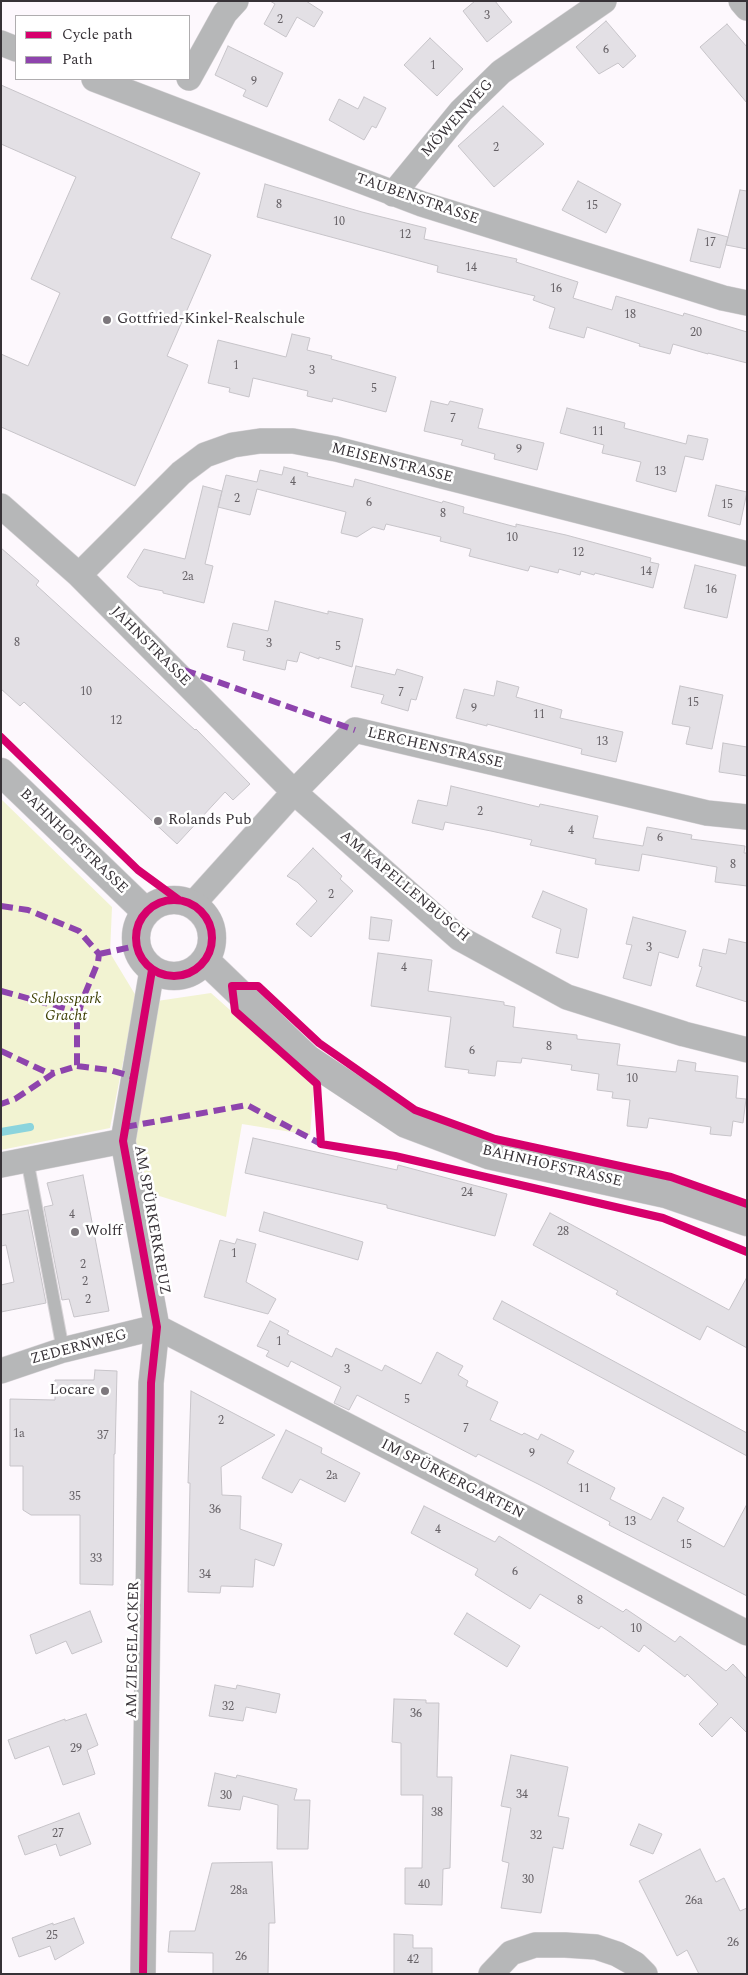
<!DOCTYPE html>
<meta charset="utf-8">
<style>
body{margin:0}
#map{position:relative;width:748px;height:1975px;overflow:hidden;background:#fdf8fd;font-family:Spectral,serif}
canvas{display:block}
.frame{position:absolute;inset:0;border:2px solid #373237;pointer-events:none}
.legend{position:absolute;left:15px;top:15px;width:175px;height:65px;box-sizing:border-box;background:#fff;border:1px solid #afadaf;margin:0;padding:6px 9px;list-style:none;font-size:15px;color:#373237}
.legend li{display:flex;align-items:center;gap:10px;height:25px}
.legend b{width:25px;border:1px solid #afadaf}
</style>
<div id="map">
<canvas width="748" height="1975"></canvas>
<div class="frame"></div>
<ul class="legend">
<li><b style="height:6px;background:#d6006c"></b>Cycle path</li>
<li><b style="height:6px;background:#8e44ad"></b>Path</li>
</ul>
</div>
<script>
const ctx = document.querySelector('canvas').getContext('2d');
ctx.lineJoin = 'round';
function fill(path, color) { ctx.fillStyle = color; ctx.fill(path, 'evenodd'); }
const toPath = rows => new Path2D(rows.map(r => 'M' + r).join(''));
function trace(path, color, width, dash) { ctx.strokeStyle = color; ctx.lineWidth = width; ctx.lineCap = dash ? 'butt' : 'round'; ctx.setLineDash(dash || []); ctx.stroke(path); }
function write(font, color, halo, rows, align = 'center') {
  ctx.font = font + ' Spectral,serif'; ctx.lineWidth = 5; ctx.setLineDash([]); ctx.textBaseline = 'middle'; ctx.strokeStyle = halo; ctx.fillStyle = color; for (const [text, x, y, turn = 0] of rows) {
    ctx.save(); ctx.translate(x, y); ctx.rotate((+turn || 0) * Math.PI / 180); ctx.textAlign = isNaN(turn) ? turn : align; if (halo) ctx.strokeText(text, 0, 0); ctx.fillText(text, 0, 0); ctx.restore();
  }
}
const green = toPath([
 [1,799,112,907,110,953,136,996,110,1128,1,1150],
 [211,993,314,1085,310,1135,242,1124,226,1217,150,1193,134,1135,157,1001]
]);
const stream = toPath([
 [1,1132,30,1127]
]);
const building = toPath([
 [270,1,306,1,323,12,314,27,297,17,286,37,264,24,275,4,270,1],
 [475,1,495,1,512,22,487,42,463,11,475,1],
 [606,21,636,56,623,68,618,63,599,74,576,47,606,21],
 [727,24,747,47,747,103,700,47,727,24],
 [430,38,463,69,437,96,404,65,430,38],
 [228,46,283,73,267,107,243,96,246,90,215,75,228,46],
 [1,85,200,173,171,238,211,255,167,356,188,365,135,486,1,427,1,354,28,366,60,293,31,279,76,177,1,144,1,85],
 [364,97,386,108,376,128,372,126,364,140,329,120,339,99,358,109,364,97],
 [503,106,544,144,494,187,458,146,503,106],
 [578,181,621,204,606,233,562,210,578,181],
 [265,184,362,212,426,228,424,239,517,259,516,262,578,282,573,298,612,310,616,296,683,316,684,313,747,332,747,363,708,353,708,354,673,344,670,354,639,346,640,344,587,327,584,338,549,328,555,308,533,300,535,296,437,272,438,266,257,217,265,184],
 [740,190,747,191,747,249,726,245,740,190],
 [698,229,728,237,720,268,690,261,698,229],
 [292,334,310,338,307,350,332,356,331,359,396,377,386,412,333,398,332,402,307,396,308,391,253,378,249,397,229,392,230,388,208,383,218,340,286,357,292,334],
 [431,401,448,405,450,401,483,409,478,428,544,443,537,470,494,459,495,454,461,445,463,440,424,431,431,401],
 [567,408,625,423,624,428,686,444,688,435,708,439,703,460,685,456,676,492,636,481,641,462,602,453,604,445,560,433,567,408],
 [284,467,308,473,307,476,353,487,355,479,442,503,443,501,464,507,463,513,516,527,516,524,566,535,651,558,650,562,659,564,653,588,595,573,594,575,581,571,580,575,559,569,558,573,530,566,528,571,469,556,471,549,440,541,441,537,386,524,384,530,373,527,357,537,341,533,346,512,257,489,250,515,218,507,226,475,257,482,260,470,282,475,284,467],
 [716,485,747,492,740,525,708,516,716,485],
 [203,486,222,491,205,564,213,566,204,603,163,593,163,591,139,586,127,577,144,549,185,559,203,486],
 [1,548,39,581,36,585,195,730,196,729,250,784,233,800,225,792,177,844,24,702,20,706,1,689,1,548],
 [695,565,736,575,727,618,684,608,695,565],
 [275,601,328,614,328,611,363,619,352,667,319,657,319,659,300,652,297,662,287,660,285,670,243,660,245,651,227,647,233,623,268,631,275,601],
 [356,666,395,675,397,669,423,677,416,700,411,699,408,711,381,703,384,695,351,687,356,666],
 [497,681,519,687,516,697,562,710,560,718,623,732,616,762,581,754,582,749,487,724,487,726,456,718,464,689,494,696,497,681],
 [680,686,723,695,712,749,686,744,690,727,672,724,680,686],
 [723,743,747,747,747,776,719,772,723,743],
 [451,786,539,807,540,804,598,816,593,838,643,846,647,827,692,835,691,839,745,846,744,853,747,853,747,886,715,882,717,867,642,854,639,871,595,864,596,859,530,845,532,840,491,831,445,822,443,830,412,823,418,800,447,806,451,786],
 [313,848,342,876,340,879,353,891,311,937,296,924,317,901,297,882,287,876,313,848],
 [543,891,587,909,578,958,556,953,561,929,532,917,543,891],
 [371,917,392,920,389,941,369,939,371,917],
 [633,917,686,931,678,958,659,952,651,986,623,978,632,945,626,944,633,917],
 [729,939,747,943,747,1002,696,986,702,967,699,966,703,949,726,954,729,939],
 [378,953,432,960,428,991,504,1002,504,1005,515,1007,513,1027,577,1035,577,1039,620,1044,617,1065,676,1072,678,1060,696,1063,695,1071,738,1076,736,1098,746,1099,743,1123,733,1121,731,1136,710,1134,711,1127,649,1118,647,1128,627,1126,630,1100,612,1098,613,1092,597,1090,599,1074,571,1070,572,1065,522,1058,521,1063,497,1061,495,1076,468,1073,469,1070,445,1067,451,1017,371,1006,378,953],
 [253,1138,397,1170,398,1165,507,1194,495,1236,387,1208,387,1205,245,1173,253,1138],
 [83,1175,109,1311,74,1317,69,1299,62,1300,44,1207,53,1205,47,1183,83,1175],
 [28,1210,46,1303,1,1312,1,1285,14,1282,6,1245,1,1246,1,1215,28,1210],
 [264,1212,363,1242,358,1260,259,1231,264,1212],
 [550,1213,729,1310,747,1277,747,1348,707,1326,700,1340,616,1294,618,1291,533,1245,550,1213],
 [237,1239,256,1244,246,1282,276,1299,268,1314,204,1297,220,1240,235,1244,237,1239],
 [502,1301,747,1433,747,1456,493,1319,502,1301],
 [270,1321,289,1331,287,1334,332,1357,336,1348,382,1371,385,1365,421,1384,437,1352,453,1361,463,1366,458,1375,468,1381,466,1386,498,1402,490,1420,522,1435,524,1433,538,1440,541,1434,574,1451,567,1463,615,1488,610,1499,651,1520,663,1497,684,1508,677,1521,724,1547,747,1504,747,1596,609,1525,610,1522,538,1484,478,1454,476,1457,357,1395,349,1410,334,1403,341,1387,291,1361,288,1367,266,1356,269,1351,257,1346,270,1321],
 [95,1370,117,1371,115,1454,114,1454,113,1585,80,1584,80,1515,31,1515,23,1510,23,1466,10,1466,10,1399,55,1400,55,1380,94,1380,95,1370],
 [191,1391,275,1435,221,1467,222,1495,241,1496,240,1529,282,1544,274,1566,255,1559,253,1587,221,1586,220,1593,188,1592,190,1483,188,1483,191,1391],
 [286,1430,322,1448,321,1453,360,1473,345,1502,300,1479,292,1493,262,1478,286,1430],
 [424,1506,495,1542,499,1536,623,1612,626,1609,675,1642,680,1636,726,1671,733,1664,747,1679,747,1733,731,1717,712,1737,699,1724,718,1704,687,1674,685,1677,644,1645,639,1652,601,1626,599,1629,540,1594,530,1609,475,1575,478,1569,411,1533,424,1506],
 [90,1611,102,1642,72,1654,66,1641,36,1654,30,1635,90,1611],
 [467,1613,520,1646,507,1667,454,1634,467,1613],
 [215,1685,236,1689,237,1685,280,1694,276,1713,246,1707,243,1721,209,1716,215,1685],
 [394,1699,426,1700,426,1703,439,1703,437,1777,452,1777,450,1868,443,1869,442,1905,405,1904,405,1868,422,1868,423,1795,401,1795,401,1743,392,1742,394,1699],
 [86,1714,98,1745,87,1750,95,1774,63,1785,49,1746,15,1759,8,1740,65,1719,65,1721,86,1714],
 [511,1755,568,1767,558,1816,569,1818,563,1849,553,1847,541,1913,501,1908,509,1863,502,1861,511,1808,501,1806,511,1755],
 [215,1773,236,1778,237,1775,297,1789,294,1800,310,1800,308,1849,277,1849,278,1805,243,1796,240,1810,208,1806,215,1773],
 [79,1813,91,1844,60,1856,56,1844,25,1855,18,1836,79,1813],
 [639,1824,662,1834,653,1854,630,1845,639,1824],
 [700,1849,716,1882,724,1878,740,1911,747,1908,747,1974,699,1974,687,1950,677,1956,639,1881,700,1849],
 [272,1862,275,1923,269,1923,268,1974,213,1974,213,1953,168,1952,170,1931,195,1931,212,1863,272,1862],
 [74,1918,84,1943,55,1960,50,1946,19,1957,12,1938,53,1923,53,1925,74,1918],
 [394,1934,413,1935,413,1948,432,1948,432,1974,394,1974,394,1934]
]);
const service = toPath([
 [27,1159,63,1350]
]);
const minor = toPath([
 [741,1,747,8],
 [1,43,16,49],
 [189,78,225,13,236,1],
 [94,79,422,204,723,298,747,303],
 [393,194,461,111,501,72,604,1],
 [1,506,79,575,294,792,459,938,567,997,684,1034,747,1050],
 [79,575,181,473,205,455,233,445,260,441,293,441,336,449,747,554],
 [193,904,294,792,355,730,707,813,747,817],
 [1,1165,123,1141],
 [157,1327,747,1633],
 [1,1371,63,1350,157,1327],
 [143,1974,151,1383,157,1327,123,1141,152,970],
 [491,1974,511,1953,535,1945,565,1945,596,1947,617,1954,635,1964,645,1974]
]);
const tertiary = toPath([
 [1,772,146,912],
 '136 938a38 38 0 1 1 76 0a38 38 0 1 1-76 0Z',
 [206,961,308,1059,406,1124,488,1155,666,1194,747,1222]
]);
const quiet = toPath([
 [167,664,355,730],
 [1,906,28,910,79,931,99,954,98,962,82,1001,77,1020,77,1066,54,1073,15,1099,1,1104],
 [99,954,136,946],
 [1,991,79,1012],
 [1,1051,46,1072,54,1073],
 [77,1066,110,1070,134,1077],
 [125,1127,247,1105,321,1144]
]);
const cycleway = toPath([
 [1,737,138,870,179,900],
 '136 938a38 38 0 1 1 76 0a38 38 0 1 1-76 0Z',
 [232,986,235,1011,317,1084,321,1144,395,1156,663,1218,747,1252],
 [232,986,258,986,319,1043,415,1110,495,1139,671,1177,747,1204],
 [143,1974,151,1383,157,1327,123,1141,152,970]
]);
const markers = [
 [107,320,5,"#7c777c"],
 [158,821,5,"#7c777c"],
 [75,1232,5,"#7c777c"],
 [105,1391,5,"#7c777c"]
];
const numberNames = [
 ["3",487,17],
 ["2",280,21],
 ["6",606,51],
 ["1",433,67],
 ["9",254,83],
 ["2",496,149],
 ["8",279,206],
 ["15",592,207],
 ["10",339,223],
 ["12",405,236],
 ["17",710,244],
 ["14",471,269],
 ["16",556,290],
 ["18",630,316],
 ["20",696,334],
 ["1",236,367],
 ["3",312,372],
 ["5",374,390],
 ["7",453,420],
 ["11",598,433],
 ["9",519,451],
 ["13",660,473],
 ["4",293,483],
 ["2",237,500],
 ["6",369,504],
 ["15",727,506],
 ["8",443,515],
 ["10",512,539],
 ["12",578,554],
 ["14",646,573],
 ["2a",188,578],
 ["16",711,591],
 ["8",17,644],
 ["3",269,645],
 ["5",338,648],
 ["10",86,693],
 ["7",401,694],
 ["15",693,704],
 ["9",474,710],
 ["11",539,716],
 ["12",116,722],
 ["13",602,743],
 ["2",480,813],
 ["4",571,832],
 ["6",660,839],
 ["8",733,866],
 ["2",331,896],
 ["3",649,949],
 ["4",404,969],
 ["8",549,1048],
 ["6",472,1052],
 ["10",632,1080],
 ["24",467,1194],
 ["4",72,1216],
 ["28",563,1233],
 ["1",234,1255],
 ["2",83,1266],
 ["2",85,1283],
 ["2",88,1301],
 ["1",279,1343],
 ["3",347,1371],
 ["5",407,1401],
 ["2",221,1422],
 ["7",466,1430],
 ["1a",19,1435],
 ["37",103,1437],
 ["9",532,1455],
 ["2a",332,1477],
 ["11",584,1490],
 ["35",75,1498],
 ["36",215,1511],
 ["13",630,1523],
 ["4",438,1531],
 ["15",686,1546],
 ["33",96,1560],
 ["6",515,1573],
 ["34",205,1576],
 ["8",580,1602],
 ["10",636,1630],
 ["32",228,1708],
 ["36",416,1715],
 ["29",76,1750],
 ["34",522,1796],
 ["30",226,1797],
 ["38",437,1814],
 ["27",58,1835],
 ["32",536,1837],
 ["30",528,1881],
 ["40",424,1886],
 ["28a",239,1892],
 ["26a",694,1902],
 ["25",52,1937],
 ["26",733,1944],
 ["26",241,1958],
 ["42",413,1961]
];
const streetNames = [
 ["MÖWENWEG",458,119,-48],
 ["TAUBENSTRASSE",417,200,19],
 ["MEISENSTRASSE",392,464,14],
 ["JAHNSTRASSE",150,647,45],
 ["LERCHENSTRASSE",435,749,13],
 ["BAHNHOFSTRASSE",73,842,44],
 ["AM KAPELLENBUSCH",404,887,40],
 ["BAHNHOFSTRASSE",552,1167,13],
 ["AM SPÜRKERKREUZ",151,1220,80],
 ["ZEDERNWEG",79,1348,-15],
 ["IM SPÜRKERGARTEN",452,1480,27],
 ["AM ZIEGELACKER",134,1650,-89]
];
const poiNames = [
 ["Gottfried-Kinkel-Realschule",117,320],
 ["Rolands Pub",168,821],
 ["Wolff",85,1232],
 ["Locare",95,1391,"right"]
];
const parkNames = [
 ["Schlosspark",66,1000],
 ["Gracht",66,1017]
];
fill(green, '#f2f3d2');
trace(stream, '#8bd4dd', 8);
fill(building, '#e3e0e5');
trace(building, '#c7c4c9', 1);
trace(service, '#d9d5d9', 14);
trace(minor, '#d9d5d9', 26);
trace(tertiary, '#d9d5d9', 29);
trace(service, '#b6b7b8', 12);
trace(minor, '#b6b7b8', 25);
trace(tertiary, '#b6b7b8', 28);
trace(quiet, '#8e44ad', 6, [12, 6]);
trace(cycleway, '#d6006c', 8);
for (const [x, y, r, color] of markers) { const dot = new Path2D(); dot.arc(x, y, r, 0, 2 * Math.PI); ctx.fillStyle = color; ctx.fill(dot); trace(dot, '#fff', 2); }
write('12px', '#656065', null, numberNames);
write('15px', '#373237', '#fff', streetNames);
write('15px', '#373237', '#fff', poiNames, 'left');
write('italic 15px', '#3e4004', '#fff', parkNames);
</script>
